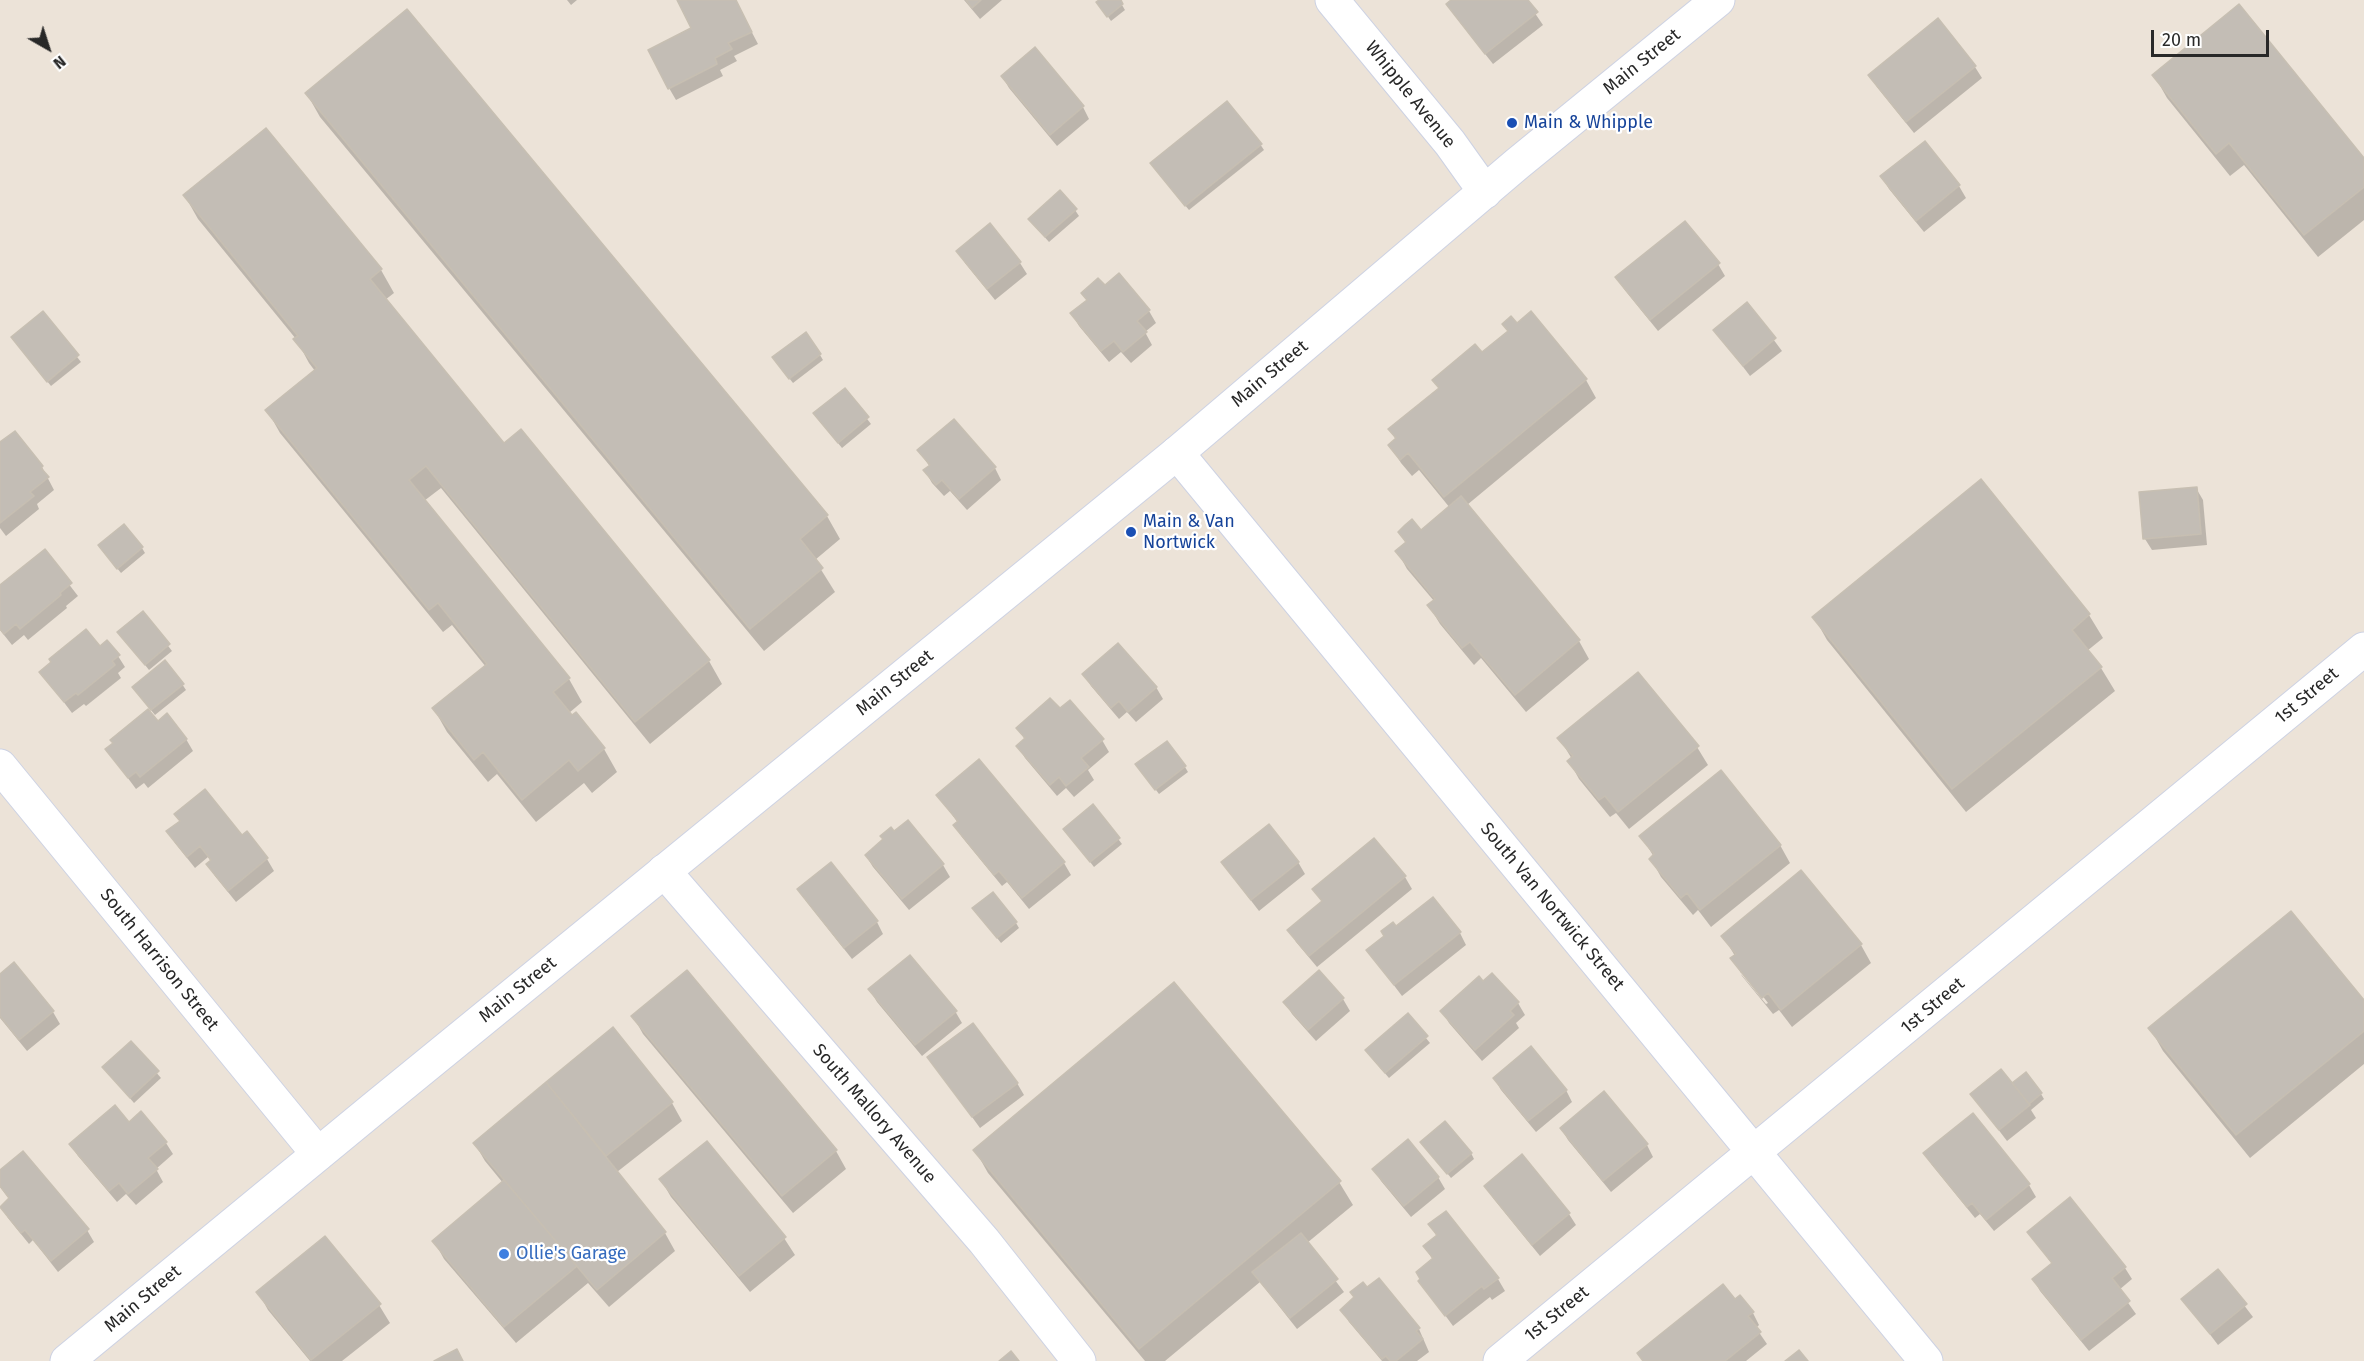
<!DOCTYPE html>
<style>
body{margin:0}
#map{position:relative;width:2364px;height:1361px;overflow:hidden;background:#ece3d8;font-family:"Fira Sans",sans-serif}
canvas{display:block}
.north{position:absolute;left:18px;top:18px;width:60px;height:60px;-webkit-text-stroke:4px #fff;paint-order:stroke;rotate:141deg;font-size:16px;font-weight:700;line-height:24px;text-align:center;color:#282828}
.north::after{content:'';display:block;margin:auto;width:21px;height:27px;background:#282828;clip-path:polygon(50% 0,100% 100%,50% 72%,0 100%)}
.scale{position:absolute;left:2151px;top:30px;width:118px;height:27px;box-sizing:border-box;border:3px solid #282828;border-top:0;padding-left:8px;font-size:18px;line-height:21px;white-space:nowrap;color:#282828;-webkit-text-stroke:4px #fff;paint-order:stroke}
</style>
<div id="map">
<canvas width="2364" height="1361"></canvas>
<div class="north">N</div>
<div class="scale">20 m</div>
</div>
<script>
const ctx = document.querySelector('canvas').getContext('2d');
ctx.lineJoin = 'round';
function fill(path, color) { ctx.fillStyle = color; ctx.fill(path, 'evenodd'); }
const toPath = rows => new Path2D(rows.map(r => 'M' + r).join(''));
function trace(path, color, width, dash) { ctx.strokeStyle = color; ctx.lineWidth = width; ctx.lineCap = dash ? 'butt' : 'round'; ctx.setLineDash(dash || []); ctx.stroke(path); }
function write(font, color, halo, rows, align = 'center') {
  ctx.font = font + ' "Fira Sans",sans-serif'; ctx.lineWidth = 4.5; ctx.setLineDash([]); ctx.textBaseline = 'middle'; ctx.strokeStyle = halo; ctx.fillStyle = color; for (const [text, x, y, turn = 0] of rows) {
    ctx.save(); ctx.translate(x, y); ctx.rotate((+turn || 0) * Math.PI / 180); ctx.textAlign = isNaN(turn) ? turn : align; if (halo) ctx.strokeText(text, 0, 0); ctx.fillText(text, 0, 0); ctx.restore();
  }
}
const shadow = toPath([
 [567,0,577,0,571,5],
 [678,0,735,0,758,44,734,56,737,61,720,70,723,76,676,100,669,88,693,29],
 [964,0,1002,0,980,19],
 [1102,0,1119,0,1125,10,1111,21,1102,8],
 [1453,0,1526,0,1543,25,1493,64,1455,16,1448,4],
 [407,11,827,516,840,539,815,560,835,592,764,651,320,117,307,94],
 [1975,67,1982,78,1914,133,1877,87,1870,75],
 [2154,75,2364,160,2364,220,2318,257,2244,165,2230,176,2167,98],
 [1002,76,1083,107,1089,119,1057,146,1009,88],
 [266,130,381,270,394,293,385,300,504,445,521,431,709,661,722,684,650,744,441,488,424,501,569,679,582,702,569,713,604,749,617,772,592,793,584,783,536,822,497,774,488,782,447,732,434,709,486,667,452,625,443,632,280,433,267,410,315,371,309,363,296,339,198,219,185,196],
 [1924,143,1959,186,1966,198,1924,232,1889,189,1882,177],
 [1260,144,1264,150,1189,210,1155,169],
 [1075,210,1079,216,1049,242,1033,224],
 [958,251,1020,263,1027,274,995,300,965,263],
 [1718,264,1725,276,1658,331,1624,289,1617,277],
 [1119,275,1149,311,1156,323,1145,332,1152,345,1131,363,1121,352,1109,362,1079,326,1072,314,1087,301,1083,293,1104,287],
 [1747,304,1782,351,1750,376,1715,330],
 [43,313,81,362,51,386,16,343],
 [1531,313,1586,380,1596,398,1467,505,1579,641,1589,659,1526,712,1481,658,1474,665,1440,624,1429,606,1434,601,1407,569,1397,551,1406,544,1400,532,1421,532,1450,508,1419,470,1412,476,1401,463,1390,445,1396,440,1390,430,1439,389,1434,380,1482,354,1508,332,1504,324,1517,325],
 [820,355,823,360,793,383,777,363],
 [845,390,871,424,842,448,818,419],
 [14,433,42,467,54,490,37,504,39,509,6,536,0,528,0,444],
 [919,451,995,468,1001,480,967,510,950,491,944,496,932,483,925,471,930,467],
 [1980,482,2089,615,2103,638,2087,651,2101,668,2115,691,1966,812,1827,640,1814,617],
 [2196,488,2203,500,2207,545,2152,550,2145,539],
 [142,548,145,553,121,573,103,551],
 [44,552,78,596,66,606,67,608,28,640,24,635,12,645,0,630,0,587],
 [143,613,172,651,149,670,123,637],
 [100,648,118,656,125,667,118,673,121,678,86,706,84,704,72,713,41,672],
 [1084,674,1156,687,1163,699,1136,722,1127,712,1119,719,1091,686],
 [182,684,186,690,155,715,137,693],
 [1059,710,1102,740,1109,752,1088,770,1094,780,1074,797,1066,788,1057,796,1025,758,1018,746,1025,740,1018,728],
 [158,723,186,739,193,751,148,788,144,783,136,789,107,750],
 [1559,738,1697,747,1708,765,1629,829,1616,813,1610,817,1579,779,1569,761,1572,759],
 [979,761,1064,863,1071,875,1029,909,1007,882,1002,886,962,837,955,826,958,823,938,795],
 [1185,767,1188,772,1159,794,1141,770],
 [1093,806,1122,844,1094,867,1068,834],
 [176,814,242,837,267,859,274,871,236,902,215,876,208,864,211,862,208,857,195,868,175,843,168,832,180,822],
 [1641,836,1780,845,1790,863,1711,927,1698,910,1693,915,1661,877,1651,859,1654,857],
 [885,840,943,865,950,877,909,910,873,867,866,856],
 [1374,840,1405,877,1412,889,1317,967,1296,942,1289,930,1323,903,1314,889],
 [1298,862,1305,874,1259,911,1222,863],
 [799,890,877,922,883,934,852,959,806,901],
 [978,914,1016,923,1019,928,1001,943],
 [1396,928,1460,933,1466,945,1402,996,1368,951],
 [1723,936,1861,945,1871,963,1792,1027,1779,1010,1773,1014,1742,976,1741,974,1766,1004,1768,1003,1745,973,1741,973,1732,958,1735,956],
 [1319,972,1343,999,1350,1011,1316,1041,1292,1014,1285,1002],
 [0,976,53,1012,60,1024,27,1051,0,1018],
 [870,990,955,1011,962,1023,922,1056,877,1002],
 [1518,1003,1525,1015,1516,1023,1519,1028,1482,1061,1449,1023,1442,1011],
 [2364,1003,2364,1064,2250,1158,2163,1051,2150,1028],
 [633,1016,836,1151,846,1169,793,1213,643,1034],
 [1408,1016,1430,1043,1389,1078,1370,1056],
 [613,1030,672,1103,682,1121,617,1172,665,1233,675,1251,609,1307,588,1283,516,1343,444,1259,434,1241,503,1183,485,1161,475,1144],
 [131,1043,161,1078,134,1103,104,1068],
 [929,1058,1017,1083,1024,1095,980,1128],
 [1494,1078,1566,1090,1572,1102,1536,1132,1501,1090],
 [2012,1085,2041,1094,2044,1099,2031,1110,2036,1118,2007,1141,1972,1095],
 [1973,1115,2029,1185,2036,1197,1994,1231,1980,1214,1975,1218,1932,1165,1925,1154],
 [129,1124,166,1143,173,1154,156,1169,163,1182,136,1205,126,1194,117,1202,78,1156,71,1145],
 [1561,1128,1647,1145,1653,1157,1611,1192,1568,1140],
 [1426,1147,1471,1153,1474,1159,1451,1178],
 [975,1150,1339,1182,1353,1205,1307,1243,1344,1292,1297,1329,1260,1282,1165,1361,1145,1361,988,1173],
 [1374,1169,1438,1177,1445,1189,1411,1217,1381,1181],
 [0,1172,87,1230,94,1242,58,1272,33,1240,29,1244,8,1218,1,1206,10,1200,0,1187],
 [661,1180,784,1238,795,1255,750,1292,671,1197],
 [1486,1187,1569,1214,1576,1225,1540,1256,1493,1198],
 [1445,1213,1498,1279,1505,1291,1492,1300,1490,1297,1453,1326,1420,1281,1433,1260,1424,1246,1437,1237,1430,1224],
 [2029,1232,2125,1268,2132,1279,2119,1290,2136,1314,2089,1351,2040,1291,2034,1280,2052,1264],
 [2218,1271,2253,1317,2218,1345,2183,1299],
 [1367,1289,1419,1329,1429,1352,1417,1361,1382,1361,1349,1322,1342,1310],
 [258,1292,379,1305,390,1323,342,1361,310,1361,268,1310],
 [1734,1301,1753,1313,1759,1325,1756,1328,1767,1344,1746,1361,1643,1361]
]);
const building = toPath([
 [677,0,736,0,752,32,728,43,732,49,715,58,717,64,668,89,648,50,691,28,677,0],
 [966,0,981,0,972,8,966,0],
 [1099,0,1121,0,1123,4,1107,17,1096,2,1099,0],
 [1451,0,1528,0,1538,12,1485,54,1446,4,1451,0],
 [2239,4,2364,158,2364,187,2304,235,2229,143,2216,154,2152,75,2239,4],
 [407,9,828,515,800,539,823,568,750,629,305,93,407,9],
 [1938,18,1976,66,1906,122,1868,75,1938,18],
 [1035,47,1084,106,1050,135,1001,76,1035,47],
 [1227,101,1262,144,1185,206,1150,163,1227,101],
 [266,128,382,269,370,279,504,443,521,429,710,660,635,722,426,466,409,480,570,678,553,692,572,715,576,712,605,748,578,771,569,760,522,800,483,752,474,760,432,708,487,664,438,603,429,610,265,410,317,368,293,339,298,336,183,195,266,128],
 [1925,141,1960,185,1916,221,1880,176,1925,141],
 [1060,190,1077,209,1045,237,1028,219,1060,190],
 [1685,221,1720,263,1650,320,1615,277,1685,221],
 [990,223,1021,262,987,289,956,251,990,223],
 [1119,273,1150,310,1137,321,1147,332,1123,352,1114,341,1101,351,1070,313,1087,300,1081,293,1098,278,1105,285,1119,273],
 [1747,302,1776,338,1743,366,1713,330,1747,302],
 [43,311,79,355,47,382,11,337,43,311],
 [1531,311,1587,379,1444,497,1408,453,1400,460,1388,445,1396,438,1388,429,1439,388,1432,380,1475,344,1482,352,1508,331,1502,324,1511,316,1517,323,1531,311],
 [806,332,821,354,789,379,772,357,806,332],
 [845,388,869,417,838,443,813,413,845,388],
 [954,419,996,467,959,499,942,480,936,485,923,470,930,465,917,450,954,419],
 [15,431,43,466,41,468,49,477,30,492,34,496,0,523,0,442,15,431],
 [1981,479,2090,614,2072,630,2102,667,1952,789,1812,617,1981,479],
 [2197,487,2201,534,2143,539,2139,492,2197,487],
 [1461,496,1580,640,1515,695,1470,642,1462,648,1427,605,1435,599,1395,551,1406,542,1398,532,1405,525,1412,519,1421,530,1461,496],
 [124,524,143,547,117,569,98,545,124,524],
 [45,549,72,583,60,593,61,595,20,629,16,624,4,634,0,629,0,585,45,549],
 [143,611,170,644,145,665,117,632,143,611],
 [86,629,100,646,107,640,120,655,112,661,115,665,78,695,76,693,64,702,39,672,51,662,49,659,86,629],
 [1118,643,1157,687,1128,712,1119,701,1111,708,1082,674,1118,643],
 [165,660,184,684,151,710,132,687,165,660],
 [1638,672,1699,746,1618,812,1605,796,1599,800,1567,761,1573,756,1557,738,1638,672],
 [1050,698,1060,708,1070,700,1104,739,1081,758,1089,767,1066,786,1059,777,1050,785,1016,746,1025,738,1016,728,1050,698],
 [148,709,158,721,167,713,187,739,140,777,136,772,128,778,105,749,113,743,110,740,148,709],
 [1167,741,1186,766,1155,790,1135,764,1167,741],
 [979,759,1065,862,1022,898,999,871,994,875,953,825,958,821,936,795,979,759],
 [1721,770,1781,845,1700,910,1687,893,1681,898,1649,859,1654,854,1639,836,1721,770],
 [205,789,242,835,247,831,268,858,228,891,206,864,211,860,200,846,187,857,166,831,180,821,174,814,205,789],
 [1093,804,1120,838,1090,862,1063,829,1093,804],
 [908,820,944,864,902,899,865,855,883,839,880,836,891,827,894,831,908,820],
 [1269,824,1299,862,1251,900,1221,862,1269,824],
 [1374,838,1406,876,1309,956,1287,930,1322,901,1312,889,1374,838],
 [831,862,878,921,844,948,797,889,831,862],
 [1801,870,1862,944,1781,1010,1768,993,1762,998,1730,958,1736,954,1721,936,1801,870],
 [993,892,1017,922,997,938,972,908,993,892],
 [1433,897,1461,932,1394,985,1366,950,1384,936,1381,931,1393,922,1396,926,1433,897],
 [2291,911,2364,1000,2364,1031,2236,1135,2148,1028,2291,911],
 [910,955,957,1011,915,1045,868,989,910,955],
 [14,962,54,1011,19,1040,0,1016,0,974,14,962],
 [687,970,837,1150,782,1196,631,1016,687,970],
 [1319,970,1344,998,1308,1030,1283,1002,1319,970],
 [1492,973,1519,1002,1510,1011,1514,1015,1475,1050,1440,1011,1479,976,1483,981,1492,973],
 [1174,982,1341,1181,1139,1349,973,1150,1174,982],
 [1408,1013,1428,1036,1385,1073,1365,1050,1408,1013],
 [973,1023,1018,1083,972,1117,927,1057,973,1023],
 [613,1027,673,1102,606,1156,546,1082,613,1027],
 [131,1041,159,1071,130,1098,102,1067,131,1041],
 [1531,1046,1567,1090,1528,1121,1493,1078,1531,1046],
 [2001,1069,2030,1105,1999,1130,1970,1094,2001,1069],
 [2026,1072,2042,1093,2029,1104,2012,1083,2026,1072],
 [546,1082,666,1232,597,1290,473,1143,546,1082],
 [1604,1091,1648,1144,1603,1181,1560,1128,1604,1091],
 [115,1105,129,1122,141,1111,167,1142,148,1158,158,1169,128,1194,119,1183,109,1191,69,1144,115,1105],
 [1973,1113,2030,1184,1986,1220,1972,1203,1967,1207,1923,1153,1973,1113],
 [1445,1121,1472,1153,1447,1174,1420,1142,1445,1121],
 [1408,1139,1439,1177,1404,1206,1372,1169,1408,1139],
 [707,1141,786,1237,739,1276,659,1179,707,1141],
 [23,1151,89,1229,51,1261,25,1230,21,1233,0,1207,9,1198,0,1186,0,1170,23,1151],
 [1522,1154,1570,1213,1532,1245,1484,1186,1522,1154],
 [504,1180,577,1266,504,1327,432,1241,504,1180],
 [2070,1197,2126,1267,2112,1278,2130,1301,2081,1340,2032,1279,2052,1263,2027,1232,2070,1197],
 [1446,1211,1499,1278,1484,1289,1482,1286,1445,1316,1418,1281,1420,1279,1416,1272,1433,1258,1423,1246,1437,1235,1428,1224,1446,1211],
 [1301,1233,1338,1279,1290,1318,1252,1272,1301,1233],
 [325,1236,381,1304,311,1360,256,1292,325,1236],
 [2218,1269,2247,1304,2210,1334,2181,1299,2218,1269],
 [1379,1278,1420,1328,1416,1331,1423,1339,1396,1361,1390,1361,1386,1356,1382,1359,1340,1310,1354,1297,1350,1292,1363,1282,1367,1287,1379,1278],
 [1723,1284,1735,1299,1740,1295,1754,1312,1748,1316,1761,1332,1725,1361,1643,1361,1637,1353,1723,1284],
 [457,1349,463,1361,434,1361,457,1349],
 [1799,1350,1808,1361,1785,1361,1799,1350],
 [1011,1351,1019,1361,999,1361,1011,1351]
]);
const minor = toPath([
 [1332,0,1450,143,1485,192],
 [1177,453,1926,1361],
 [0,766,318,1154],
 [664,871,984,1241,1079,1361],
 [1500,1361,2364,649]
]);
const secondary = toPath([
 [67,1361,373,1109,1177,453,1517,164,1718,0]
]);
const markers = [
 [1512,123,6,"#1a4fb4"],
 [1131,532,6,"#1a4fb4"],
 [504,1254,6,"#3f7fe0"]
];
const streetNames = [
 ["Main Street",1642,62,-39],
 ["Whipple Avenue",1410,95,51],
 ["Main Street",1270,374,-40],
 ["Main Street",895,683,-39],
 ["1st Street",2307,696,-40],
 ["South Van Nortwick Street",1552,907,50],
 ["South Harrison Street",159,960,51],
 ["Main Street",518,990,-39],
 ["1st Street",1933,1006,-40],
 ["South Mallory Avenue",874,1114,49],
 ["Main Street",143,1299,-40],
 ["1st Street",1557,1314,-39]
];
const transitNames = [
 ["Main & Whipple",1524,123],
 ["Main & Van",1143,522],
 ["Nortwick",1143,543]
];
const shopNames = [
 ["Ollie's Garage",516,1254]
];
fill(shadow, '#0003');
fill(building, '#c3bdb5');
trace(building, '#c7bfb2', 1.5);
trace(minor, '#cdd2e3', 35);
trace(secondary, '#cdd2e3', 35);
trace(minor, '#fff', 33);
trace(secondary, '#fff', 33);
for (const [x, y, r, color] of markers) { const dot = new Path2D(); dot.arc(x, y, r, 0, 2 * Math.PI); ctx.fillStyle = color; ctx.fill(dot); trace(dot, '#fff', 2); }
write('18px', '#282828', '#fff', streetNames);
write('18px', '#164399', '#fff', transitNames, 'left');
write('18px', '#366cbe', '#fff', shopNames, 'left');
</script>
